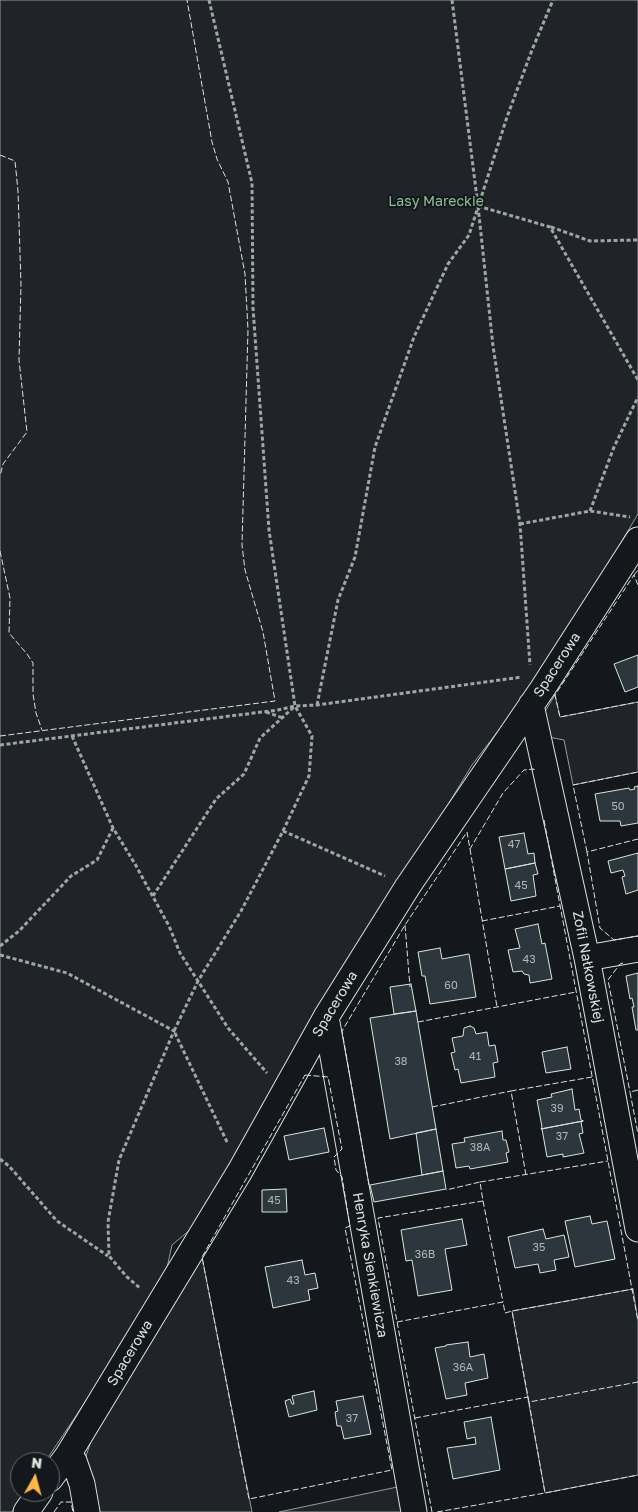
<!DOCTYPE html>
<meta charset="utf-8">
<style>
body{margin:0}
#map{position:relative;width:638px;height:1512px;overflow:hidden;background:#14181c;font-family:"Golos Text",sans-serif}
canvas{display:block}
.north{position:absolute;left:10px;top:1452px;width:50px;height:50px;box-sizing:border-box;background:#14181c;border:1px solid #626a69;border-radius:50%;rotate:7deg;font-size:14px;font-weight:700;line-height:20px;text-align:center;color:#d8e6dc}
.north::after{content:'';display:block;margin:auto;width:18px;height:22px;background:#ffb74d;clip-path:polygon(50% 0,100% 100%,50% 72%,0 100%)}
</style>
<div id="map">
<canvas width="638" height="1512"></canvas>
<div class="north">N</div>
</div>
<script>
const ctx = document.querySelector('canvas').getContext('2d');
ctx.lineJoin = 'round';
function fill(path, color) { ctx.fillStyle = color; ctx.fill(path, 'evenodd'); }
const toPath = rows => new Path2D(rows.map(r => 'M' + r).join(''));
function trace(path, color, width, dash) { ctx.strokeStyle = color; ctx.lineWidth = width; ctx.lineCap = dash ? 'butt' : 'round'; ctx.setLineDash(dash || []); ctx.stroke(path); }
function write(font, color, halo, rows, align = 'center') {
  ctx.font = font + ' "Golos Text",sans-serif'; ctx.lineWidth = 4; ctx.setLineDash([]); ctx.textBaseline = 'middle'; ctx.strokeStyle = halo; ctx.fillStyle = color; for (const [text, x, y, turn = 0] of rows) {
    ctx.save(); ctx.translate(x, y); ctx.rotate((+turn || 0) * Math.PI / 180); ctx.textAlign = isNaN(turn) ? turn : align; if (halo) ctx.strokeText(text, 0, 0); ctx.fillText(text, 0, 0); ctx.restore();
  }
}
const green = toPath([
 [0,0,638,0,638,514,544,671,472,765,191,1229,172,1245,163,1286,45,1462,20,1462,20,1492,25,1492,12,1512,0,1512,0,0],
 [555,695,560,717,638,702,638,772,573,785,564,740,543,736,541,718,555,695],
 [202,1257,252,1512,94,1512,84,1462,91,1441,202,1257],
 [633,1289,638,1321,638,1475,545,1493,512,1311,633,1289],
 [402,1486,406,1512,279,1512,402,1486]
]);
const building = toPath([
 [638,655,638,687,625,692,614,664,638,655],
 [638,786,638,823,621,826,620,821,600,821,595,794,629,788,630,790,635,789,634,787,638,786],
 [524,833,528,854,534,853,535,863,505,869,499,837,524,833],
 [638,853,638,890,626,894,622,877,625,876,623,870,611,873,608,861,638,853],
 [535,863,538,874,533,875,536,896,511,901,505,869,535,863],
 [538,924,542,944,545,943,552,979,530,983,529,975,524,974,522,971,513,972,508,950,520,948,515,929,538,924],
 [440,948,442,959,469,954,476,997,430,1004,425,976,422,976,418,952,440,948],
 [638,973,638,1030,636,1030,632,1007,634,1007,632,998,630,999,626,976,638,973],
 [411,984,416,1011,394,1014,390,987,411,984],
 [416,1011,436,1129,390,1139,370,1018,416,1011],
 [470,1026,474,1028,476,1034,487,1032,489,1046,495,1045,498,1062,493,1063,495,1077,461,1083,458,1069,455,1070,451,1053,455,1052,452,1038,463,1036,464,1028,470,1026],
 [567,1047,571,1069,546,1073,542,1052,567,1047],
 [572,1089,575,1110,579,1109,581,1120,583,1121,541,1129,542,1127,537,1100,552,1097,551,1094,572,1089],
 [583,1121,581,1122,583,1133,579,1134,584,1153,563,1157,563,1154,547,1157,542,1129,541,1129,583,1121],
 [324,1128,329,1152,289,1160,284,1136,324,1128],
 [436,1129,443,1171,422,1175,416,1133,436,1129],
 [502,1131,503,1140,506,1140,509,1152,506,1153,508,1162,470,1169,469,1166,456,1168,452,1144,465,1142,464,1138,502,1131],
 [443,1171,446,1189,374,1202,370,1185,443,1171],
 [286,1189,287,1212,262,1212,262,1190,286,1189],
 [590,1216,592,1224,607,1221,615,1259,575,1267,565,1221,590,1216],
 [462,1219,467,1245,445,1249,452,1290,418,1296,412,1260,406,1261,401,1230,462,1219],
 [543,1229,546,1239,564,1235,569,1257,554,1260,556,1270,540,1273,538,1264,515,1268,508,1237,543,1229],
 [302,1260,305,1275,315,1273,318,1288,308,1290,310,1300,273,1308,265,1267,302,1260],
 [468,1342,470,1357,484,1354,488,1378,465,1383,467,1395,446,1399,435,1348,446,1346,446,1345,468,1342],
 [314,1391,317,1410,289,1417,285,1401,290,1399,292,1404,294,1404,292,1396,314,1391],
 [363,1396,371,1434,344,1439,341,1426,337,1426,335,1412,338,1411,336,1401,363,1396],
 [491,1417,500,1470,453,1479,447,1448,476,1444,475,1437,467,1439,464,1422,491,1417]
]);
const path = toPath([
 [209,0,252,183,253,308,269,530,295,706,312,736,309,776,283,831,241,911,198,981,174,1031,228,1144],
 [452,0,478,206,493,346,520,524,530,665],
 [478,206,550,227,638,380],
 [551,227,590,241,638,240],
 [590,511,614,447,638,397],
 [520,524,590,511,630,517],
 [317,705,338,600,355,557,375,447,414,337,448,264,469,235,507,117,532,50,553,0],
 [266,712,283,718],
 [72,736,113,828,135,864,169,926,180,953,228,1028,267,1073],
 [0,745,278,710,295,706,317,705,522,677],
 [283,831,385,876],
 [153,896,216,799,244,774,260,738,295,706],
 [0,946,19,931,71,876,97,860,113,828],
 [0,955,67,973,174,1031,119,1160,108,1222,109,1256,127,1277,141,1289],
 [0,1159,9,1166,57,1221,108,1256]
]);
const minor = toPath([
 [531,705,587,958,638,1229],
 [587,958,638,949],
 [326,1017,414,1512],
 [68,1455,74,1461,82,1484,87,1512],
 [50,1479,68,1455,240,1171,326,1017,408,886,543,688,638,540],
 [26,1512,40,1492]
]);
const fence = toPath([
 [0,155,15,161,18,191,21,284,19,360,27,432,3,464,0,476],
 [0,551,10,598,9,633,27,654,33,663,33,694,36,713,42,730],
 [634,575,638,570],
 [638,585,634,575,555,695,560,717,638,702],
 [0,736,275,701,263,632,245,570,242,545,248,330,245,274,228,182,217,159,212,142,187,0],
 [544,820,638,1321],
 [638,839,587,852,600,928,614,940,638,936],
 [470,849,497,1007],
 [587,852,573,785,638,772],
 [482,921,560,906],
 [405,925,410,987],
 [623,963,620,964,608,980,630,1092],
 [418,1022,576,992],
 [305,1075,328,1077,342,1149,334,1157,336,1170,342,1177,350,1226,345,1228,392,1470,249,1499,202,1257,305,1075],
 [638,1090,630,1092,638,1134],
 [432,1107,511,1091],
 [526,1175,511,1091,592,1077],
 [480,1182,608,1161],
 [369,1185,342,1031,405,925,467,832,470,849,503,793,524,770,534,769,534,771],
 [483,1201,503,1302],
 [397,1322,503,1302,505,1313,512,1311],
 [638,1382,529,1402,545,1493,638,1475],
 [529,1402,512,1311,633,1289],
 [415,1418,528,1397],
 [54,1512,61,1502,71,1502,73,1512],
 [432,1512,378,1218,483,1201,480,1182,446,1190],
 [437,1512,545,1493]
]);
const numberNames = [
 ["50",618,807],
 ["47",514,845],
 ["45",521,886],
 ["43",529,960],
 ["60",451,986],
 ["41",475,1057],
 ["38",401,1062],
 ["39",557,1109],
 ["37",562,1137],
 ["38A",480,1148],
 ["45",274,1201],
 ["35",539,1248],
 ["36B",425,1255],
 ["43",293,1281],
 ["36A",463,1368],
 ["37",352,1419]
];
const parkNames = [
 ["Lasy Mareckie",436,202]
];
const streetNames = [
 ["Spacerowa",557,665,-57],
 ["Zofii Nałkowskiej",588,967,79],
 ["Spacerowa",335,1004,-59],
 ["Henryka Sienkiewicza",370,1265,80],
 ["Spacerowa",130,1353,-59]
];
fill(green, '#202428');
trace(green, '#939e99', 1);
fill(building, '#2c363c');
trace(building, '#d8e6dc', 1);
trace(minor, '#d8e6dc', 27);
trace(path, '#9da8a2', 3, [4, 2.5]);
trace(minor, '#14181c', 25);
trace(fence, '#d8e6dc', 1, [6, 2.5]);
write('11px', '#adbab4', null, numberNames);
write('14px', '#8ac095', '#14181c', parkNames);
write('14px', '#d8e6dc', '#14181c', streetNames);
</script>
